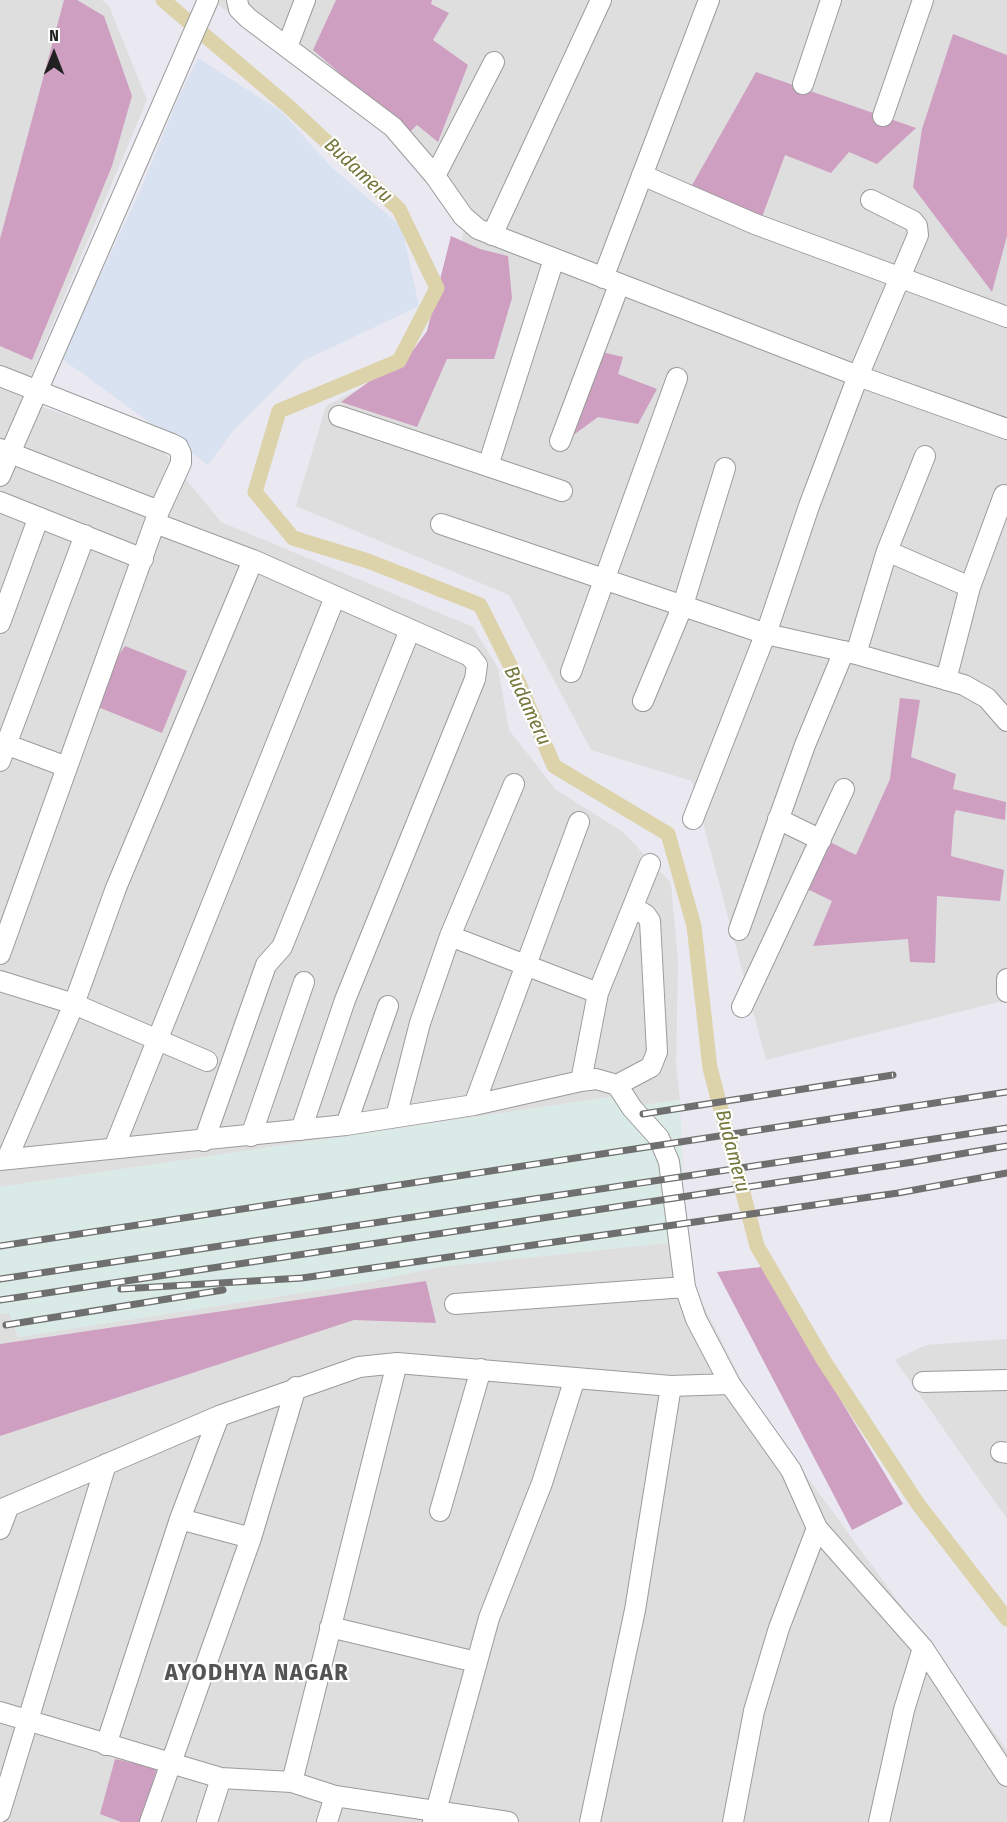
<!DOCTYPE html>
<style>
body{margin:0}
#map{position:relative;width:1007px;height:1822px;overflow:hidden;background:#eae8f1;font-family:"Fira Sans Condensed",sans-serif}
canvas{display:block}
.north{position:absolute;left:24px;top:24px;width:60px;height:60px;-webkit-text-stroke:4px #fff;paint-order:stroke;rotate:0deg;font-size:16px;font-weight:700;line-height:24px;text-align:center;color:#212121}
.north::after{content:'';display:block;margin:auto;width:21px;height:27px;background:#212121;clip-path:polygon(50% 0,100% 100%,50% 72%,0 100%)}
</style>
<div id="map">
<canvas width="1007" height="1822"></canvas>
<div class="north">N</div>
</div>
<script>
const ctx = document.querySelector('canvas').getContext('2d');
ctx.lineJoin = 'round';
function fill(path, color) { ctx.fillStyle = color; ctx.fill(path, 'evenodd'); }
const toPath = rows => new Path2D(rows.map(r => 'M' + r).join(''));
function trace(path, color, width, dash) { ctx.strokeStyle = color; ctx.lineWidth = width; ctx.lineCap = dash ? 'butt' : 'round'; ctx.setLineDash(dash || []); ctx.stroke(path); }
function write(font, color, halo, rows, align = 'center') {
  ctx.font = font + ' "Fira Sans Condensed",sans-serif'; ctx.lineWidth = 4.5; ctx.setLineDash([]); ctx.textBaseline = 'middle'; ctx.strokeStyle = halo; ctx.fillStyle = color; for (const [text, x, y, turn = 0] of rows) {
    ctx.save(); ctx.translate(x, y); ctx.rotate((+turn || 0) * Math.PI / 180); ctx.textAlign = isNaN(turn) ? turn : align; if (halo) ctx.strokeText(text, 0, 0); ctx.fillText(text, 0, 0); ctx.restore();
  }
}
const residential = toPath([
 [0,0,102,0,109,6,147,100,21,399,162,450,221,522,473,627,498,668,509,730,555,789,623,832,671,883,678,962,676,1065,680,1100,644,1105,631,1094,0,1187],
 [212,0,1007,0,1007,1000,766,1060,692,781,591,750,509,595,296,506,326,406,444,344,465,223,380,126],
 [685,1241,691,1281,753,1403,1007,1750,1007,1822,0,1822,0,1314,9,1312,18,1337,358,1284,439,1267],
 [1007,1339,1007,1519,895,1360,926,1345]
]);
const commercial = toPath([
 [198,58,282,112,331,167,402,227,419,306,303,361,232,432,208,465,61,358,141,189,179,96]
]);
const industrial = toPath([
 [631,1094,644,1105,680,1100,685,1241,439,1267,358,1284,19,1337,9,1313,0,1314,0,1187]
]);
const forest = toPath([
 [64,0,77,0,104,16,132,96,112,166,32,360,0,346,0,239],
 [336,0,432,0,431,4,449,13,433,40,468,65,438,142,417,125,409,133,313,50],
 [953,34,1007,55,1007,236,992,292,913,187,922,129],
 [756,72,916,128,877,164,849,152,831,173,785,155,762,217,691,187],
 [451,236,480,249,508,256,512,298,494,359,447,359,417,427,341,402,414,349,427,331],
 [602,352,623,357,618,374,657,389,638,424,598,417,568,439],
 [125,646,187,671,162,733,98,707,115,660],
 [900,698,920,700,911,757,956,774,953,789,1006,802,1005,820,956,810,954,815,951,856,1004,870,1000,901,937,896,935,963,910,962,908,939,813,946,832,901,805,888,826,840,856,855,890,779],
 [761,1267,903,1504,852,1530,717,1272],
 [426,1281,436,1323,354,1320,0,1436,0,1344],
 [115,1759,157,1768,141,1822,121,1822,100,1814]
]);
const canal = toPath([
 [163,0,288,106,399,209,437,288,399,361,279,411,255,492,293,538,368,561,480,605,517,679,554,766,668,834,694,926,710,1068,757,1246,824,1361,918,1504,1007,1619]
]);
const minor = toPath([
 [237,0,239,9,248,18,393,127,435,176,463,216,478,229,858,376,1007,429],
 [287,47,305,0],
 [803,84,831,0],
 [883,116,923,0],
 [642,175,755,224,1007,317],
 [435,176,494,62],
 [492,235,601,0],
 [603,278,709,0],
 [0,376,172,444,178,447,181,454,181,463,159,511,0,954],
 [339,416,562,491],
 [560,441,619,285],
 [0,449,159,511],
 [488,466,554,259],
 [0,476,208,0],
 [0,502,143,559],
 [155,523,253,560,470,656,477,665,475,679,345,1000,301,1130],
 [441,524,766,634,856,654,964,685,987,698,1007,721],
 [887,551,970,587],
 [0,623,38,519],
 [856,654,887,551,925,456],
 [571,672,677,378],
 [946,680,970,587,1004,495],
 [643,701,683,605,725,468],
 [0,742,67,767],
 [0,761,85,535],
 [693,819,769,625,809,506,858,376,918,235,917,226,913,221,871,200],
 [778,819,821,840],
 [739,930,805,745,844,651],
 [450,936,514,784],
 [1007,979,1007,992],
 [0,981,74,1004,207,1061],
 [742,1007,844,789],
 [581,1081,596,1079,617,1085,632,1108,659,1138,669,1162,685,1287,696,1319,730,1384,791,1470,817,1528,923,1648,1007,1776],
 [617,1085,651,1067,657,1052,650,921,646,915,633,907],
 [474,1105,579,822],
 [396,1117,420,1023,450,936,598,993],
 [346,1125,388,1006],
 [251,1136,304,982],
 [204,1141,266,965,282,947,410,630],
 [114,1148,335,597],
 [7,1159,74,1004,116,888,253,560],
 [0,1160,346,1125,474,1105,581,1081,598,993,650,864],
 [455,1304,685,1287],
 [923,1382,1007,1380],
 [1001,1452,1007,1453],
 [0,1510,219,1416,359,1367,397,1363,671,1386],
 [440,1511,481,1369],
 [180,1519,251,1538],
 [0,1529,8,1508],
 [330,1627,476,1662],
 [0,1712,221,1778,292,1782,335,1796,508,1822],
 [106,1745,180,1519,219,1416],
 [292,1782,397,1363],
 [0,1812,106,1464],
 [150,1822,251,1538,296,1387],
 [207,1822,221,1778],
 [327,1822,335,1796],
 [433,1822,489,1618,542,1483,575,1378],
 [590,1822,635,1610,671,1386,730,1384],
 [733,1822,754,1711,779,1628,817,1528],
 [879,1822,904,1710,923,1648]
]);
const rail = toPath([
 [643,1114,893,1075],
 [0,1246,1007,1092],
 [0,1279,1007,1128],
 [121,1289,302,1278,898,1193,1007,1173],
 [0,1300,913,1162,1007,1146],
 [6,1325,223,1290]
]);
const waterNames = [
 ["Budameru",358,171,43],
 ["Budameru",527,706,65],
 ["Budameru",732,1151,75]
];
const districtNames = [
 ["AYODHYA NAGAR",257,1673]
];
fill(residential, '#dededf');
fill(commercial, '#d9e2f0');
fill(industrial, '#daeae6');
fill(forest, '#ce9fc1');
trace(canal, '#dcd3ab', 15);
trace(minor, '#9b9b9b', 22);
trace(minor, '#fff', 20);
trace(rail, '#6f6f6f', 7);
trace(rail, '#fff', 4.5, [14]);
write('italic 20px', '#72773a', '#fff', waterNames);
ctx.letterSpacing = '1.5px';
write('bold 24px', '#545454', '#fff', districtNames);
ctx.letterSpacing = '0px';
</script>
